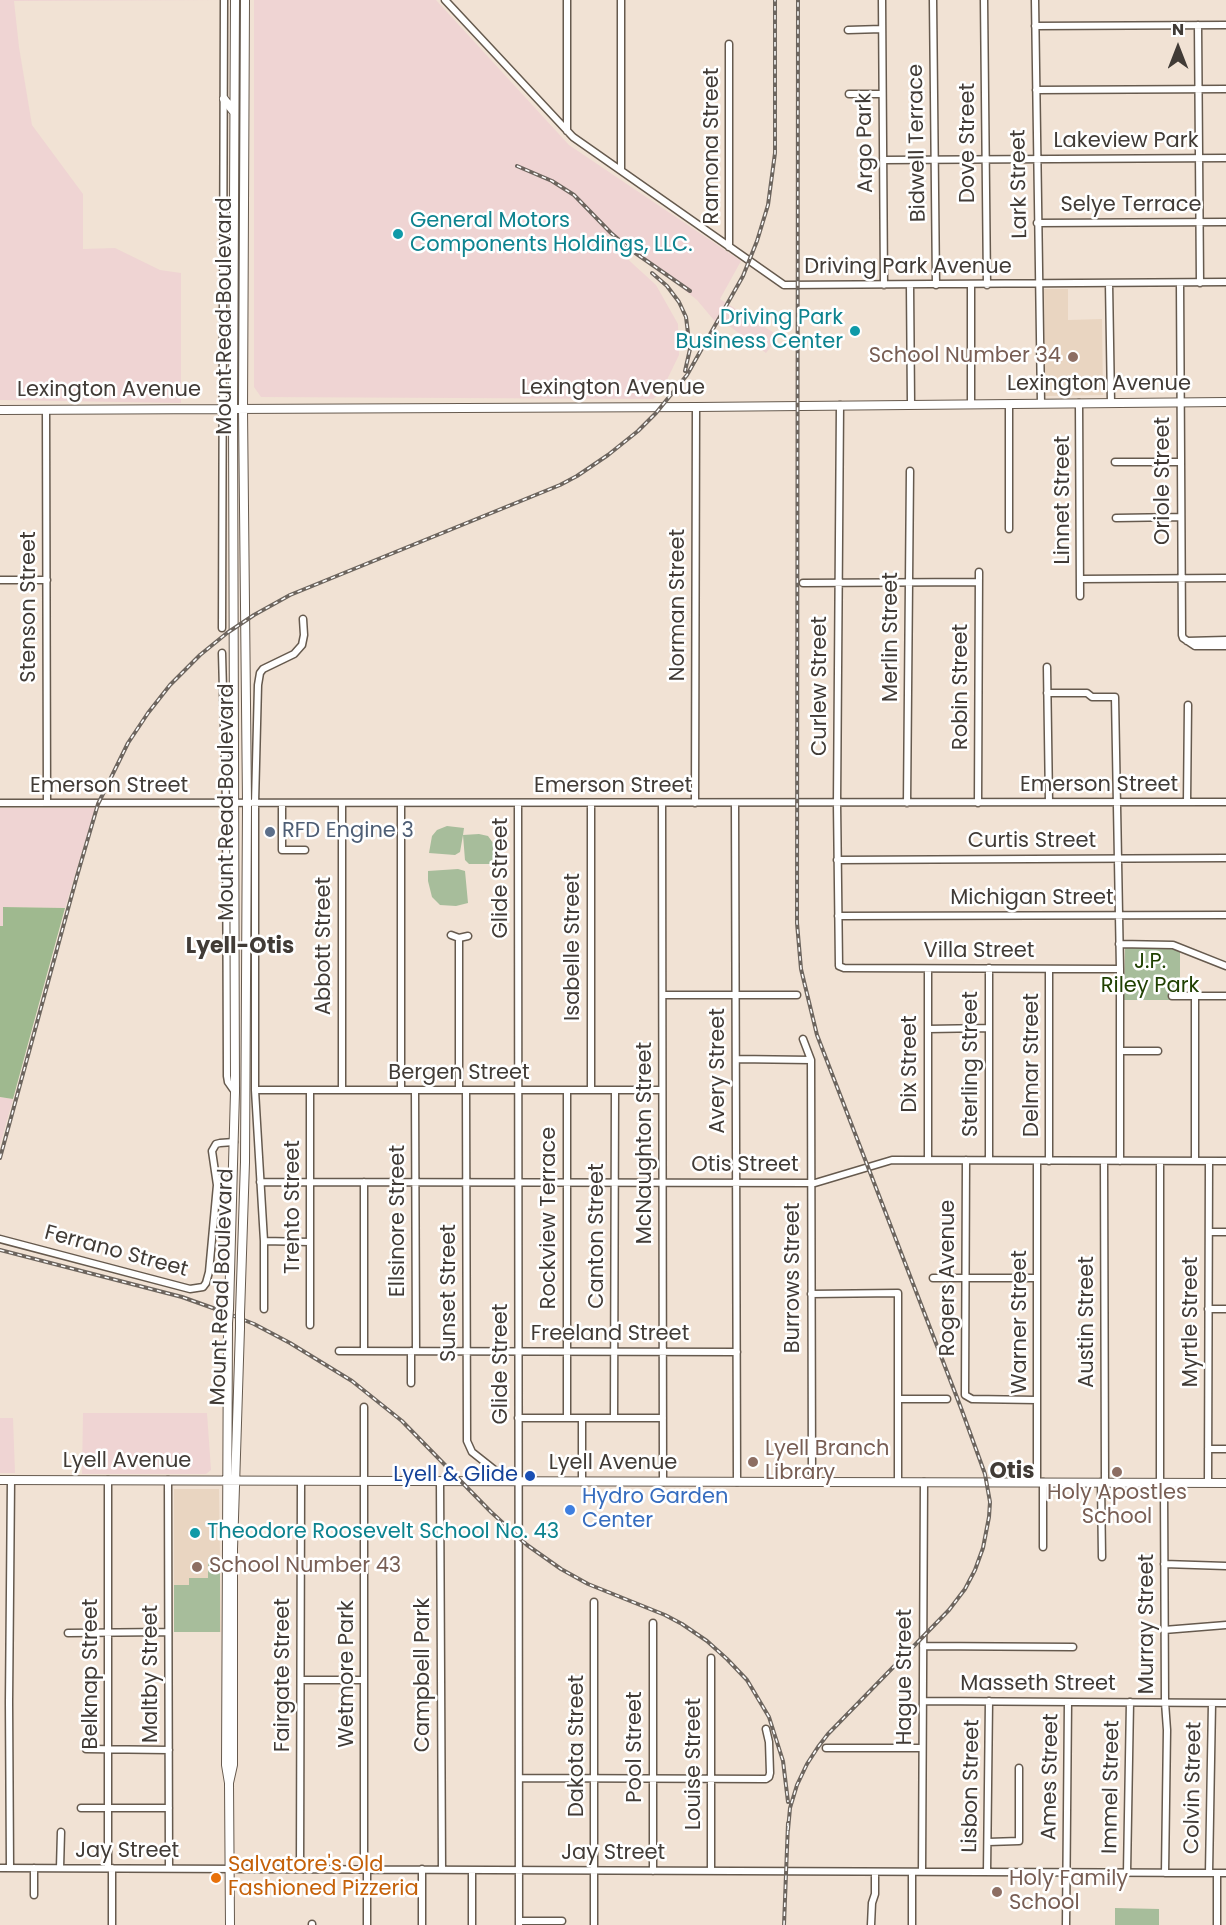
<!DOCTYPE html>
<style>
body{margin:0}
#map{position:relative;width:1226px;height:1925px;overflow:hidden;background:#f1e2d4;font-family:Poppins,sans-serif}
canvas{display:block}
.north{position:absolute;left:1148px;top:18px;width:60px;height:60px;-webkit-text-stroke:4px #fff;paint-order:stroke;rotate:0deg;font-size:16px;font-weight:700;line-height:24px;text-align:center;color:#413b36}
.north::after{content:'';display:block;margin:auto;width:21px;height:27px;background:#413b36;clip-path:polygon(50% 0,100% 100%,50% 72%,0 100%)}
</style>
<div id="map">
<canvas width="1226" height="1925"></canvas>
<div class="north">N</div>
</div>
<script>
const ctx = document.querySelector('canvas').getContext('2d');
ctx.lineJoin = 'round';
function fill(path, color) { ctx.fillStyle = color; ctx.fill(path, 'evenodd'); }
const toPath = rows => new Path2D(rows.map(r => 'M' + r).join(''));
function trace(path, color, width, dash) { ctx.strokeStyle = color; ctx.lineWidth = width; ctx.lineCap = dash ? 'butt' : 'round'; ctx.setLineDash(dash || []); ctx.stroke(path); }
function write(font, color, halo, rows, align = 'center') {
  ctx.font = font + ' Poppins,sans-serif'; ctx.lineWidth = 5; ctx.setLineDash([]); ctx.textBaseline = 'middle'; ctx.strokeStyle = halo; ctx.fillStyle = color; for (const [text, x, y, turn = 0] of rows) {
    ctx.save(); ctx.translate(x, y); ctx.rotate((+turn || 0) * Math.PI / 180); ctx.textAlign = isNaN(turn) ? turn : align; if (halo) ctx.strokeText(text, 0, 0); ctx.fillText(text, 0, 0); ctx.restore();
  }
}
const commercial = toPath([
 [0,0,221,0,14,1,19,47,32,125,83,194,83,249,115,248,160,270,181,273,181,403,0,400],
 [254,0,436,0,569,145,741,261,720,299,779,336,766,353,721,320,718,325,697,300,609,230,609,242,656,285,678,324,679,355,661,392,653,399,261,397,254,387],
 [0,808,95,808,65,908,3,907,3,926,0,926],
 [0,1097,13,1099,0,1145],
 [83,1413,207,1413,211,1470,206,1474,82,1474],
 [0,1418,13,1418,15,1473,0,1473]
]);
const built = toPath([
 [1044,289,1068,289,1068,320,1102,319,1103,395,1045,396],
 [174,1489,219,1489,221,1632,174,1632]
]);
const green = toPath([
 [447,826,464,828,463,835,479,834,488,836,493,843,493,864,469,864,465,860,463,835,460,852,455,855,429,853,432,836,437,830],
 [458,869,465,871,468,903,456,906,440,905,432,897,428,881,428,871],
 [1125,948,1168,948,1180,951,1180,991,1170,992,1170,1000,1124,1000],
 [210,1556,220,1556,220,1632,174,1632,174,1585,189,1585,189,1578,208,1578,208,1559],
 [1115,1908,1159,1909,1159,1925,1115,1925]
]);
const forest = toPath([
 [3,907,65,908,13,1099,0,1097,0,926,3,926]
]);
const minor = toPath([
 [445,0,573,137,784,285,1226,282],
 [567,0,567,131],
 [882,0,884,285],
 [933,0,936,285],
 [984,0,987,285],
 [1035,0,1041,403],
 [1198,25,1200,283],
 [1035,26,1226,25],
 [848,30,882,29],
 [729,44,729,247],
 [1036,90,1226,89],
 [849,94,882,94],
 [883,160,1226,158],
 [621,170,621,0],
 [1037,223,1226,222],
 [1109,283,1111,403],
 [1180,283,1182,635,1183,638,1195,646,1226,646],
 [910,285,911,404],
 [971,285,971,404],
 [1079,403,1080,596],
 [1009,404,1009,529],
 [840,405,837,803,839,966,844,968,1120,969],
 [46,410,47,803],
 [1115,462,1181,462],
 [1116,518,1181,517],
 [1081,579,1226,578],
 [0,580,47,580],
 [803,583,979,582],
 [222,628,224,0],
 [1187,641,1226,640],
 [222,653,226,803,227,1076,228,1082,235,1092],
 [1047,667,1049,802],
 [1047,693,1087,693,1092,697,1115,697,1120,969,1120,1161],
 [1187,802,1188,705],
 [0,803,1226,802],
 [282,803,282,850,305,850],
 [518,803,519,1925],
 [591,803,591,1090],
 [662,803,663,1482],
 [695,803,696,407],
 [735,803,737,1482],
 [907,803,910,471],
 [978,803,979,572],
 [837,860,1226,858],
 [838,916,1226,915],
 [451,935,459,938,468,936],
 [459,938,459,1090],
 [1119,944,1173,945,1226,966],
 [989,968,989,1160],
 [928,969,928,1160],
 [1049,969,1049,1161],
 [663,995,797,995],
 [1172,996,1226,996],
 [1195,996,1195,1161],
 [928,1029,988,1028],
 [803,1039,811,1060,812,1482],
 [1120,1051,1158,1051],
 [736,1059,811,1060],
 [255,1090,662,1090],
 [342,1090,342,803],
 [401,1090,401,803],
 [415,1090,416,1351],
 [466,1090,467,1441,472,1452,496,1471,498,1481],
 [567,1090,567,1418],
 [966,1160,965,1395,972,1399,1037,1400],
 [1104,1161,1105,1482],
 [1160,1161,1160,1483,1164,1489,1165,1702,1167,1730,1165,1873],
 [260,1182,815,1183,892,1160,1226,1161],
 [364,1182,364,1351],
 [1209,1232,1226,1232],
 [0,1239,190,1289,203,1287,206,1283,209,1272,217,1185,212,1151,216,1144,220,1143,234,1142],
 [264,1241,310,1242],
 [933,1278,1036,1278],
 [811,1294,898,1293,898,1482],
 [264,1309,264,1241,255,1090,255,803,258,685,260,673,263,669,294,654,302,645,304,635,303,619],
 [1208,1309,1226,1309],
 [310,1325,310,1090],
 [339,1351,737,1352],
 [411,1383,411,1351],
 [898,1399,947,1399],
 [364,1407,364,1869],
 [518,1418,663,1418],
 [614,1418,615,1090],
 [1208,1449,1226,1449],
 [168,1480,169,1868],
 [440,1481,442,1870],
 [582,1482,582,1418],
 [1037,1482,1037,1161],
 [1101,1482,1102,1557],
 [1208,1483,1209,1161],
 [1043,1547,1043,1482],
 [1164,1564,1226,1566],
 [594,1602,594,1925],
 [653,1623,653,1871],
 [1164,1630,1226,1625],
 [68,1633,168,1632],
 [923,1646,1073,1647],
 [711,1658,711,1871],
 [301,1680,364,1680],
 [923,1701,1226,1703],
 [826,1748,922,1748],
 [86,1749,169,1750],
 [519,1778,766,1779,769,1777,770,1773,769,1742,766,1729],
 [81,1808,169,1808],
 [988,1842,1019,1841,1019,1768],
 [0,1868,1226,1873],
 [10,1868,9,1702,11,1480],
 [34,1868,34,1895],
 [60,1868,61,1832],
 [108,1868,108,1480],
 [300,1869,301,1481],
 [367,1869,367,1925],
 [472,1870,472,1925],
 [912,1872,912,1925],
 [922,1872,924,1482],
 [987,1872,989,1701],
 [1127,1873,1130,1702],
 [1209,1873,1212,1703],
 [519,1921,562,1921],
 [312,1924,312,1925],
 [112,1925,112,1868],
 [422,1925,422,1869],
 [871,1925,872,1903,875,1894,875,1872],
 [1066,1925,1068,1702],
 [1217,1925,1217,1873]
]);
const major = toPath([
 [224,99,234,112],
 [0,410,696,407,1226,402],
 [229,1309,235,1092,233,409,235,0],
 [240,1314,245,1162,247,803,243,409,245,0],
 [228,1323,226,1765,229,1783],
 [0,1480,1226,1483],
 [230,1925,229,1783,233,1765,233,1549,240,1328]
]);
const rail = toPath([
 [517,166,552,181,574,195,611,233,631,250,690,291],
 [652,273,667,286,679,302,686,317,690,349,685,371],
 [0,1158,77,876,98,804,128,743,148,713,170,685,200,655,227,633,254,615,290,595,560,485,577,476,608,455,638,431,656,413,687,375,743,276,757,241,768,205,775,153,775,0],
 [0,1250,182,1297,224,1312,254,1324,290,1343,352,1381,402,1421,491,1512,527,1545,561,1569,588,1584,665,1615,682,1624,707,1641,727,1659,747,1680,769,1717,783,1761,788,1802],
 [788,1830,790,1808,797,1785,807,1764,818,1747,828,1734,949,1610,965,1589,975,1570,983,1548,989,1517,990,1502,985,1474,961,1408,817,1035,801,969,797,923,798,0],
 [784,1925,788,1823]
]);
const majorBridge = toPath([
 [228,1323,229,1309],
 [240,1328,240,1314]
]);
const markers = [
 [398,234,6,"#0f9aa8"],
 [855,331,6,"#0f9aa8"],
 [1073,357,6,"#8d6e63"],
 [270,832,6,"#5c6f8a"],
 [753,1462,6,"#8d6e63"],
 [1117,1472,6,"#8d6e63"],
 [530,1476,6,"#1a4fb4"],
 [570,1510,6,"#3f7fe0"],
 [195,1533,6,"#0f9aa8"],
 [197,1567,6,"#8d6e63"],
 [216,1878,6,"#e8710a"],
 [997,1892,6,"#8d6e63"]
];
const streetNames = [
 ["Lakeview Park",1126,142],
 ["Argo Park",866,143,-91],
 ["Bidwell Terrace",918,143,-91],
 ["Dove Street",969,143,-90],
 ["Ramona Street",713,146,-90],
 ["Lark Street",1020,184,-91],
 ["Selye Terrace",1131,206],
 ["Driving Park Avenue",908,268],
 ["Mount Read Boulevard",226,316,-90],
 ["Lexington Avenue",1099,385],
 ["Lexington Avenue",613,389],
 ["Lexington Avenue",109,391],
 ["Oriole Street",1164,481,-90],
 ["Linnet Street",1064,500,-90],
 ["Norman Street",679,605,-90],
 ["Stenson Street",30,607,-90],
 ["Merlin Street",892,637,-90],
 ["Curlew Street",821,686,-90],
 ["Robin Street",962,687,-90],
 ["Emerson Street",1099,786],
 ["Emerson Street",109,787],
 ["Emerson Street",613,787],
 ["Mount Read Boulevard",228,802,-90],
 ["Curtis Street",1032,842],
 ["Glide Street",502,878,-90],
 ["Michigan Street",1032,899],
 ["Abbott Street",325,946,-90],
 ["Isabelle Street",574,947,-90],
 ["Villa Street",979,952],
 ["Dix Street",911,1064,-90],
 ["Sterling Street",972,1064,-90],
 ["Delmar Street",1033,1065,-90],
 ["Avery Street",719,1071,-90],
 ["Bergen Street",459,1074],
 ["McNaughton Street",646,1143,-90],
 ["Otis Street",745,1166],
 ["Trento Street",294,1207,-90],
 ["Rockview Terrace",550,1218,-90],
 ["Ellsinore Street",399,1221,-90],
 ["Canton Street",598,1236,-90],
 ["Ferrano Street",116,1252,15],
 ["Burrows Street",794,1278,-90],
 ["Rogers Avenue",949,1278,-90],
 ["Mount Read Boulevard",223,1287,-88],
 ["Sunset Street",450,1293,-90],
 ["Warner Street",1021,1322,-90],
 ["Austin Street",1088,1322,-90],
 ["Myrtle Street",1192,1322,-90],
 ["Freeland Street",610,1335],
 ["Glide Street",502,1364,-90],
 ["Lyell Avenue",127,1462],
 ["Lyell Avenue",613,1464],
 ["Murray Street",1148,1624,-90],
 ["Belknap Street",92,1674,-90],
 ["Maltby Street",152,1674,-90],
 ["Wetmore Park",348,1674,-90],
 ["Fairgate Street",284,1675,-90],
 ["Campbell Park",424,1675,-90],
 ["Hague Street",906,1677,-90],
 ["Masseth Street",1038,1685],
 ["Dakota Street",578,1746,-90],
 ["Pool Street",636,1747,-90],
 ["Louise Street",695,1764,-90],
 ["Ames Street",1051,1777,-89],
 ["Lisbon Street",972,1786,-89],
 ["Immel Street",1112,1787,-89],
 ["Colvin Street",1194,1788,-89],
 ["Jay Street",127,1852],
 ["Jay Street",613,1854]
];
const cultureNames = [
 ["General Motors",410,222],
 ["Components Holdings, LLC.",410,246],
 ["Driving Park",843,319,"right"],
 ["Business Center",843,343,"right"],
 ["Theodore Roosevelt School No. 43",207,1533]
];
const educationNames = [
 ["School Number 34",1061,357,"right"],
 ["Lyell Branch",765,1450],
 ["Library",765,1474],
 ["Holy Apostles",1117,1494,"center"],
 ["School",1117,1518,"center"],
 ["School Number 43",209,1567],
 ["Holy Family",1009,1880],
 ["School",1009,1904]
];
const serviceNames = [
 ["RFD Engine 3",282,832]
];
const parkNames = [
 ["J.P.",1150,963],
 ["Riley Park",1150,987]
];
const transitNames = [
 ["Lyell & Glide",518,1476]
];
const shopNames = [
 ["Hydro Garden",582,1498],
 ["Center",582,1522]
];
const foodNames = [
 ["Salvatore's Old",228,1866],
 ["Fashioned Pizzeria",228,1890]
];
const neighbourhoodNames = [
 ["Lyell-Otis",240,947],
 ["Otis",1012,1472]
];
fill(commercial, '#efd4d3');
fill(built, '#e9d5c1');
fill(green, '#a7bd9b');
fill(forest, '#9fb98f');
trace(minor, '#665a4e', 9);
trace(major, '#665a4e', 10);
trace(minor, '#fff', 6);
trace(major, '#fff', 8);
trace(rail, '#6d655e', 4);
trace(rail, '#fff', 1.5, [4.5]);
trace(majorBridge, '#665a4e', 10, []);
trace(majorBridge, '#fff', 8);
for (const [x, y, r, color] of markers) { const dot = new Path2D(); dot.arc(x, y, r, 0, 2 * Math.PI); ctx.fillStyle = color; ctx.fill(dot); trace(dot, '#fff', 2); }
write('21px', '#413b36', '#fff', streetNames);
write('21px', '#0d838f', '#fff', cultureNames, 'left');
write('21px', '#785e54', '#fff', educationNames, 'left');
write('21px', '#4e5e75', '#fff', serviceNames, 'left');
write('21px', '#204102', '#fff', parkNames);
write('21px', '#164399', '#fff', transitNames, 'right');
write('21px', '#366cbe', '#fff', shopNames, 'left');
write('21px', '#c56008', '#fff', foodNames, 'left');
write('bold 22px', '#413b36', '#fff', neighbourhoodNames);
</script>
